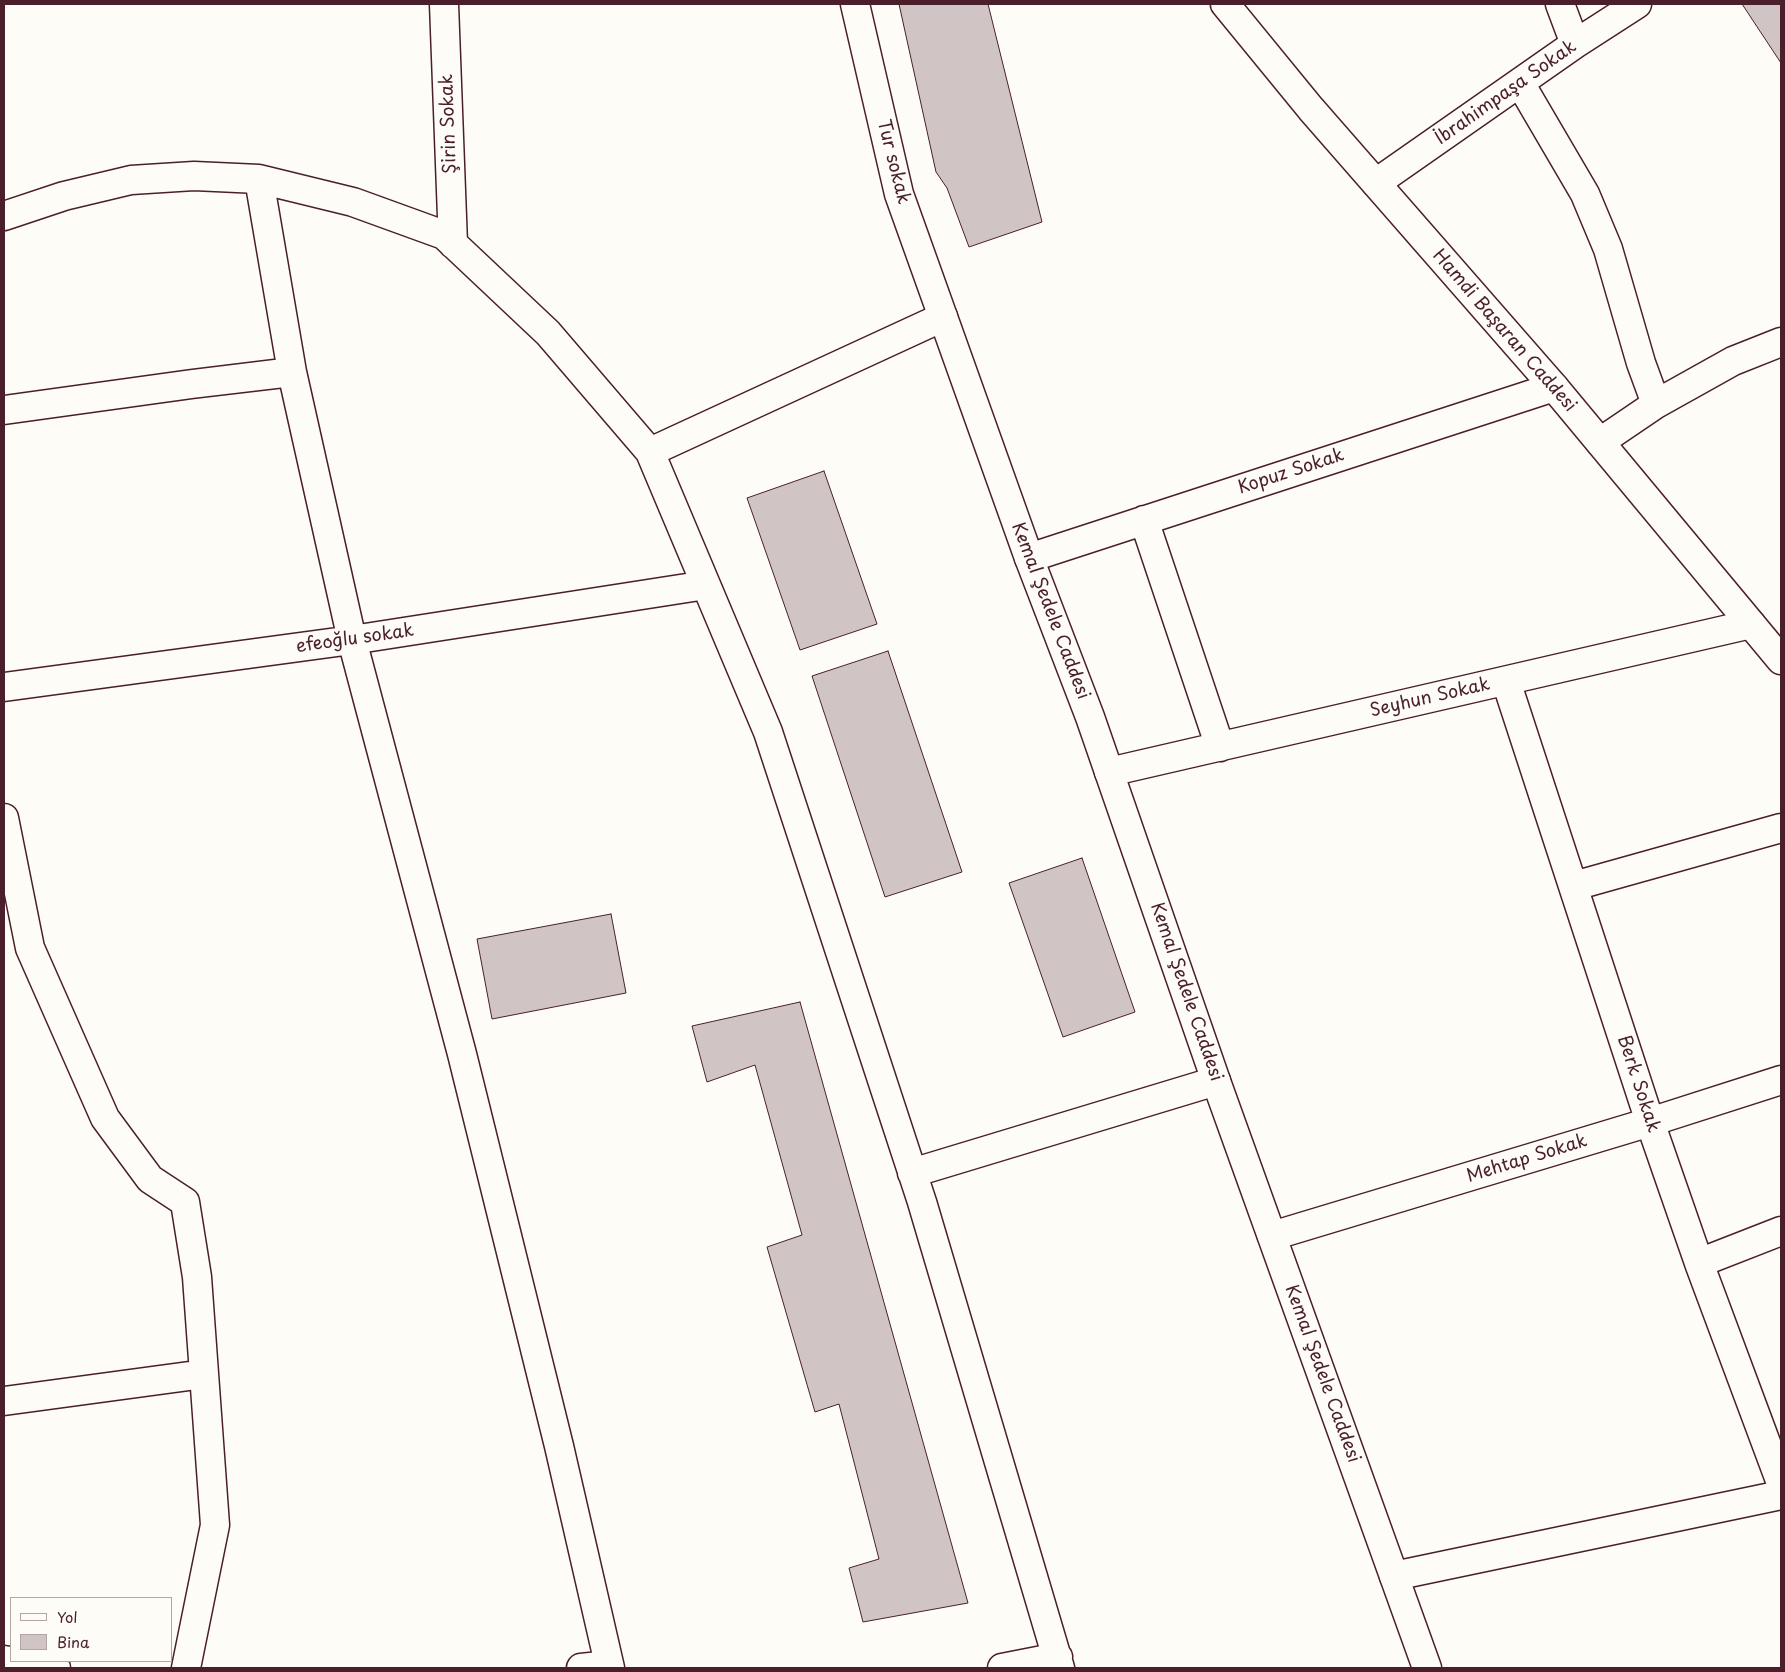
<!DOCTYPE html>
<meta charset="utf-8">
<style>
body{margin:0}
#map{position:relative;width:1785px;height:1672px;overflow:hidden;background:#fdfcf7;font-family:"Playpen Sans",sans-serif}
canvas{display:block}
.frame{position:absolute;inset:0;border:5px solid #4a1f2b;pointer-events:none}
.legend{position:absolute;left:10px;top:1597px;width:162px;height:65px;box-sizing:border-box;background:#fdfcf7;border:1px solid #b5a4a5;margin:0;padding:6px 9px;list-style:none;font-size:15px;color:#4a1f2b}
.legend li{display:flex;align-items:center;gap:10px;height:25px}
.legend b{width:25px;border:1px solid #b5a4a5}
</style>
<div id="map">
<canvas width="1785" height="1672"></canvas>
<div class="frame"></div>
<ul class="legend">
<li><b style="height:6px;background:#fdfcf7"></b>Yol</li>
<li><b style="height:14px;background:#d0c5c4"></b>Bina</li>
</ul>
</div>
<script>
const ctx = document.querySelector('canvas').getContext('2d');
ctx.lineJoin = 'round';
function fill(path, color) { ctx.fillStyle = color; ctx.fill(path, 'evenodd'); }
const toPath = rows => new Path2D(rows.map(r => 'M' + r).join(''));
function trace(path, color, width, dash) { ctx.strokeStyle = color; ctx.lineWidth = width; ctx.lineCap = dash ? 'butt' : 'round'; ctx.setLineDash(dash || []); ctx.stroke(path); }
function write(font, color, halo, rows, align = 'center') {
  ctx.font = font + ' "Playpen Sans",sans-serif'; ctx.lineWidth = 4; ctx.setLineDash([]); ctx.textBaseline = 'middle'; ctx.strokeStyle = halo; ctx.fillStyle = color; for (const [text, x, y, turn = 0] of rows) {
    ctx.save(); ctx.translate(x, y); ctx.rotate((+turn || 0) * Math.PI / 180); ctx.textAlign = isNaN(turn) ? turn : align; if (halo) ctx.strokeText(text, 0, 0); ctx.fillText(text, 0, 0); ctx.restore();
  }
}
const building = toPath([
 [899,4,988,4,1042,222,969,247,947,188,936,172,899,4],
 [1742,4,1781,4,1781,63,1742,4],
 [824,471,877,624,800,650,747,498,824,471],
 [888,651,962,872,885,897,812,676,888,651],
 [1082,858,1135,1012,1063,1037,1009,883,1082,858],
 [611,914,626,993,492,1019,477,939,611,914],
 [800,1002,968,1603,863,1622,849,1568,879,1559,839,1404,815,1412,767,1247,802,1235,755,1065,707,1082,692,1026,800,1002]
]);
const minor = toPath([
 [444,4,453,244],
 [1560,4,1575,44],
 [1520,83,1585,194,1608,249,1641,363,1656,404],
 [259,179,292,372],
 [1376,183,1575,44,1637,4],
 [4,216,64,196,131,180,194,176,259,179,353,202,444,235,548,333,650,452,768,732,922,1202,1060,1668],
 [4,410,192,384,292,372,352,640,462,1054,559,1446,610,1668],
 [1600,442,1656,404,1733,361,1781,342],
 [650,452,943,317,899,194,855,4],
 [1144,520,1220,747],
 [1029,558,1554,387],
 [1506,681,1650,1122,1699,1263,1781,1483],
 [4,687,352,640,706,585],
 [1109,772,1751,624],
 [4,818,30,948,105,1118,150,1179,185,1202,197,1277,215,1525,186,1668],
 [1574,886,1781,828],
 [912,1173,1216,1081],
 [1272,1236,1650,1122,1781,1080],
 [1699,1263,1781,1231],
 [4,1401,204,1374],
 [1394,1576,1781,1495],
 [4,1660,56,1668],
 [581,1668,609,1665],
 [1002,1668,1058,1657]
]);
const tertiary = toPath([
 [1225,4,1311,109,1554,387,1781,660],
 [943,317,1029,558,1090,717,1216,1081,1427,1668]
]);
const streetNames = [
 ["İbrahimpaşa Sokak",1506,93,-35],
 ["Şirin Sokak",449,124,-92],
 ["Tur sokak",893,162,76],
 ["Hamdi Başaran Caddesi",1504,331,49],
 ["Kopuz Sokak",1291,472,-18],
 ["Kemal Şedele Caddesi",1050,611,69],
 ["efeoğlu sokak",355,639,-8],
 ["Seyhun Sokak",1430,698,-13],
 ["Kemal Şedele Caddesi",1186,992,71],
 ["Berk Sokak",1638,1084,72],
 ["Mehtap Sokak",1527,1159,-17],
 ["Kemal Şedele Caddesi",1322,1374,70]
];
fill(building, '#d0c5c4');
trace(building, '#4a1f2b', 1);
trace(minor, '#4a1f2b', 31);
trace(tertiary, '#4a1f2b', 31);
trace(minor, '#fdfcf7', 28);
trace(tertiary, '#fdfcf7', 28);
write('18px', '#4a1f2b', '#fdfcf7', streetNames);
</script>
